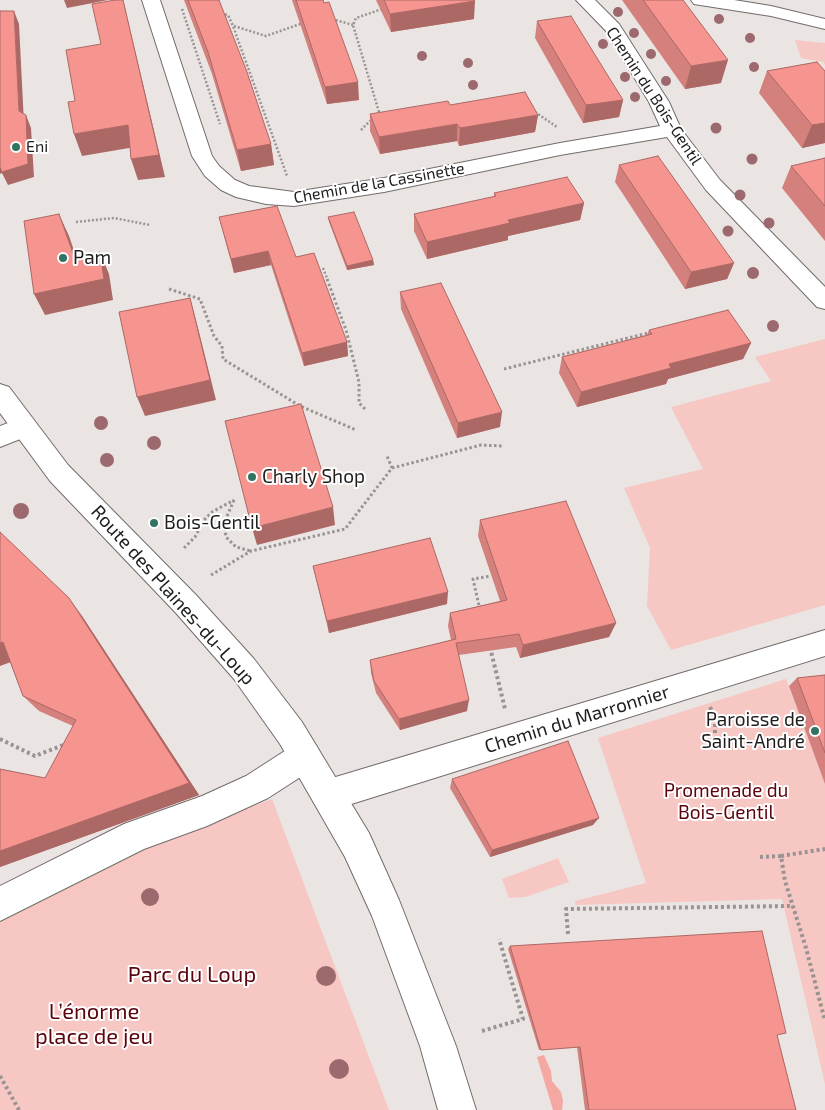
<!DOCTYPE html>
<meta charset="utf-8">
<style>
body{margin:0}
canvas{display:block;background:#eae4e3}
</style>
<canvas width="825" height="1110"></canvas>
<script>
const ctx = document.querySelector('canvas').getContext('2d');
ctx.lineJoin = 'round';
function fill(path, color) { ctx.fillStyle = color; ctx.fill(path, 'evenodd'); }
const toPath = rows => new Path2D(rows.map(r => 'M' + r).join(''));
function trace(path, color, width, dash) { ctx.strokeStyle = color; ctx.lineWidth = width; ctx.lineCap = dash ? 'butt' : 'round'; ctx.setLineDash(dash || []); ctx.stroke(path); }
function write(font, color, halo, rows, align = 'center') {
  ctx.font = font + ' "Exo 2",sans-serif'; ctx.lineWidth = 4; ctx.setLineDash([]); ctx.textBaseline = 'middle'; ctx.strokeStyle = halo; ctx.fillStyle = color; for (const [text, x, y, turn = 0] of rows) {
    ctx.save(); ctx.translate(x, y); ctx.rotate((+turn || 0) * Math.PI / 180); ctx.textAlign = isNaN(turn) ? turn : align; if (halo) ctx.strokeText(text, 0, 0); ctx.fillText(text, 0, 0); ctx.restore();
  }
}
const green = toPath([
 [795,40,825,43,825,65,823,62,801,58],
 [825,339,825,605,671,650,647,606,650,548,624,488,703,469,671,407,771,381,755,357],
 [786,679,825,783,825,1084,782,899,575,905,575,901,646,883,598,738],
 [272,799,389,1110,0,1110,0,920,142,849],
 [558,858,569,882,525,897,509,898,502,879]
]);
const water = toPath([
 [544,1055,551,1071,552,1081,561,1092,563,1101,562,1110,553,1110,537,1057]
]);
const pathFar2 = toPath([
 [182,9,220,124],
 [221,14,228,15,233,26,287,176],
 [332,19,353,25],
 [234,26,266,36,303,23],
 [379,112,353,25,356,18,382,9],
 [535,112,557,127],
 [361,130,373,118],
 [76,222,114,218,150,225],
 [323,268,328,281]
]);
const pathFar1 = toPath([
 [327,279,346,330,359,382,359,403,365,409],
 [169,289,200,299,214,336,222,346,223,359,300,406,356,430],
 [504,369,652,332],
 [392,468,481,445,502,446],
 [234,500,224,523,226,537,236,547,251,551],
 [184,548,195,537,204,520,212,512,234,500],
 [211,575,251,551,345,529,392,468,387,456],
 [480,610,473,579,491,576]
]);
const path = toPath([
 [490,647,505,709],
 [710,707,715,718,715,743],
 [0,739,35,756,66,744],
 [781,856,825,849],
 [760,857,781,856,785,881,806,948,825,1021],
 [568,934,566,909,793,906],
 [482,1031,523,1019,499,939],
 [0,1076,19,1110]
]);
const minor = toPath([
 [142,0,160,0,212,156,219,166,235,180,249,186,294,192,384,178,560,143,660,126,649,102,606,31,576,0,595,0,619,24,669,102,681,129,720,180,825,287,825,309,817,307,706,190,667,137,560,155,384,192,294,206,266,204,236,197,221,190,205,176,192,156,142,0],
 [691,0,734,0,771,6,825,19,825,29,771,16,700,5,694,4,691,0],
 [24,417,33,420,37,427,33,434,0,447,0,426,24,417],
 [825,630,825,656,329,811,318,806,313,795,318,784,329,779,825,630],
 [305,741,316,745,321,756,316,767,268,798,207,826,144,849,0,921,0,886,124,824,202,796,246,776,294,745,305,741]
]);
const major = toPath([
 [0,384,9,387,68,465,196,595,254,659,302,722,369,833,399,900,456,1046,476,1110,438,1110,420,1046,372,916,345,857,280,744,234,679,176,613,50,481,0,413,0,384]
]);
const trees = [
 [618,12,5],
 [719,19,5],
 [634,33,5],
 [750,38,5],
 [603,44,5],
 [651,54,5],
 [422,56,5],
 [468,63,5],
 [754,67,5],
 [625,77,5],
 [666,81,5],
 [473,85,5],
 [635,97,5],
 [716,128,5.5],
 [752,159,5.5],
 [740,195,5.5],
 [769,223,5.5],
 [728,231,5.5],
 [753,273,6],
 [773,326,6],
 [101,423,7],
 [154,443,7],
 [107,460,7],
 [21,511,8],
 [150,897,9],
 [326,976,10],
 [339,1069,10]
];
const wall = toPath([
 [184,0,219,0,271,144,274,165,241,171,212,74],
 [292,0,323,0,359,100,327,104],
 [376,0,474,0,474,19,391,32],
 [622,0,683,0,721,83,685,89],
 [537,21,623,100,619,117,583,123,535,38],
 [817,62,825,143,802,148,759,93,767,71],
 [450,105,538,115,535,132,459,146,457,141,380,154,370,131,370,114],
 [825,158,825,241,782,188,791,166],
 [619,165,734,263,727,279,685,289,615,182],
 [494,193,584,203,580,220,508,236,508,240,427,259,414,231,414,214,494,197],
 [219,217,296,257,347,342,348,356,304,366,271,265,234,273],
 [328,217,373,260,374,265,347,270,329,222],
 [400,292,500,427,457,438,401,309],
 [649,330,751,343,743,359,668,379,666,384,577,407,559,373,562,357,647,335],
 [480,520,616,623,609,637,520,658,516,647,459,655,467,711,400,730,376,693,371,673,370,660,451,640,448,626,450,613,500,601,478,536],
 [313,566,447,604,329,633],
 [82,616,199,795,0,867,0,769,45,778,73,726,39,711,23,696,10,662],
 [825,675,825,784,789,686,797,678],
 [452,779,593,825,490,857,450,788],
 [510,946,777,1035,796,1110,585,1110,577,1047,539,1050,508,949]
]);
const shadedWall = toPath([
 [64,0,108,0,67,8],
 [123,0,128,21,165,177,138,180,131,159],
 [475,1,474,19,391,32,390,14],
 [14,11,19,24,24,124,19,111],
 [728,60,721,83,685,89,691,66],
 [358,82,359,100,327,104,325,87],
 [623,100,619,117,583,123,586,105],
 [26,115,31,128,34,177,8,185,2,173,0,174,0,166],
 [538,115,535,132,459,146,460,128],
 [825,123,825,143,802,148,812,125],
 [457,124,457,141,380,154,379,137],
 [128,125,135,147,82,156,74,134],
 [271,144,274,165,241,171,237,150],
 [584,203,580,220,508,236,508,240,427,259,427,242,508,220],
 [59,214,69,236,84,280,75,259],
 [268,251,271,265,234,273,231,259],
 [100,252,109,274,113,300,45,315,34,294],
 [373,260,374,265,347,270,347,266],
 [734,263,727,279,685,289,691,272],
 [190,298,196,320,216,400,145,416,137,397],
 [347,342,348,356,304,366,302,353],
 [751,343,743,359,668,379,666,384,577,407,581,392,669,364],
 [502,412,500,427,457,438,458,423],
 [333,507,335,525,257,545,252,528],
 [448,592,447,604,329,633,327,621],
 [69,598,82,616,199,795,0,867,0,851,189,783],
 [616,623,609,637,520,658,523,645],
 [3,642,19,659,0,666,0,643],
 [469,700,467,711,400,730,399,719],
 [599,818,593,825,490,857,492,850]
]);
const building = toPath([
 [115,0,123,0,159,155,131,159,128,125,74,134,68,102,75,101,66,50,101,44,92,4,115,0],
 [188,0,219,0,247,72,271,144,237,150,208,52,188,0],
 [296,0,323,0,324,3,329,2,358,82,325,87,296,0],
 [384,0,474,0,475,1,390,14,384,0],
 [643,0,683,0,728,60,691,66,643,0],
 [0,11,14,11,19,111,26,115,28,164,2,172,0,167,0,11],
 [571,16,623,100,586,105,537,21,571,16],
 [817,62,825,71,825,123,812,125,767,71,817,62],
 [525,92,538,115,460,128,457,124,379,137,370,114,448,101,450,105,525,92],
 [658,156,734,263,691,272,619,165,658,156],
 [825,158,825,206,791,166,825,158],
 [567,177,584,203,508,220,510,223,427,242,414,214,496,196,494,193,567,177],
 [277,206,296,257,314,253,347,342,302,353,268,251,231,259,219,217,277,206],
 [354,212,373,260,347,266,328,217,354,212],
 [59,214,75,259,100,252,104,279,34,294,24,221,59,214],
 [441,283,502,412,458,423,400,292,441,283],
 [190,298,210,380,137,397,119,312,190,298],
 [728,310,751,343,669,364,671,368,581,392,562,357,652,334,649,330,728,310],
 [301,404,333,507,252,528,225,421,301,404],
 [566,501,616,623,523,645,519,634,456,643,469,700,399,719,374,681,370,660,456,639,450,613,507,600,480,520,566,501],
 [0,532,69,598,189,783,0,851,0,769,45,778,76,720,23,696,3,642,0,643,0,532],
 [430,538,448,592,327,621,313,566,430,538],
 [825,675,825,753,797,678,825,675],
 [568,741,599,818,492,850,452,779,568,741],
 [762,931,786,1033,777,1035,796,1110,589,1110,580,1047,541,1050,510,946,762,931]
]);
const markers = [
 [16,147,5,"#327362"],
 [63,258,5,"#327362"],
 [252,477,5,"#327362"],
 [154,523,5,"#327362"],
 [815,731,5,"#327362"]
];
const farStreetnames = [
 ["Chemin du Bois-Gentil",654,96,57],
 ["Chemin de la Cassinette",379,183,-10]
];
const farPoinames = [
 ["Eni",26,147]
];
const poiNames = [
 ["Pam",73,258],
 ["Charly Shop",262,477],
 ["Bois-Gentil",164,523],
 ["Paroisse de",805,720,"right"],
 ["Saint-André",805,742,"right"]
];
const streetNames = [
 ["Route des Plaines-du-Loup",173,595,48],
 ["Chemin du Marronnier",577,719,-17]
];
const parkNames = [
 ["Promenade du",726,791],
 ["Bois-Gentil",726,813]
];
const nearParknames = [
 ["Parc du Loup",192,975],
 ["L’énorme",94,1012],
 ["place de jeu",94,1037]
];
fill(green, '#f6c7c3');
fill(water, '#f5a7a1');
trace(minor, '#726c6b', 2);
trace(major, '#726c6b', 2);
trace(pathFar2, '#999493', 2.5, [2, 2]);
trace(pathFar1, '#999493', 3, [2.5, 2.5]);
trace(path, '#999493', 4, [3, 3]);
fill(minor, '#fff');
fill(major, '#fff');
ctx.fillStyle = '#9c696e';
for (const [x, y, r] of trees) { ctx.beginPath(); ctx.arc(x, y, r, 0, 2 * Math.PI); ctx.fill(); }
fill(wall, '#d4807c');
fill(shadedWall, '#ac6865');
fill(building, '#f69590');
trace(building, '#ac6865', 1);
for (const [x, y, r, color] of markers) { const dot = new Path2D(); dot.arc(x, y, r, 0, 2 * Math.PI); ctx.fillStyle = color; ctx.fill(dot); trace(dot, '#fff', 2); }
write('16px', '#201d1d', '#fff', farStreetnames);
write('16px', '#201d1d', '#fff', farPoinames, 'left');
write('19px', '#201d1d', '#fff', poiNames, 'left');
write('19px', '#201d1d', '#fff', streetNames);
write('19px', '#5c040e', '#fff', parkNames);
write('22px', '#5c040e', '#fff', nearParknames);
</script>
